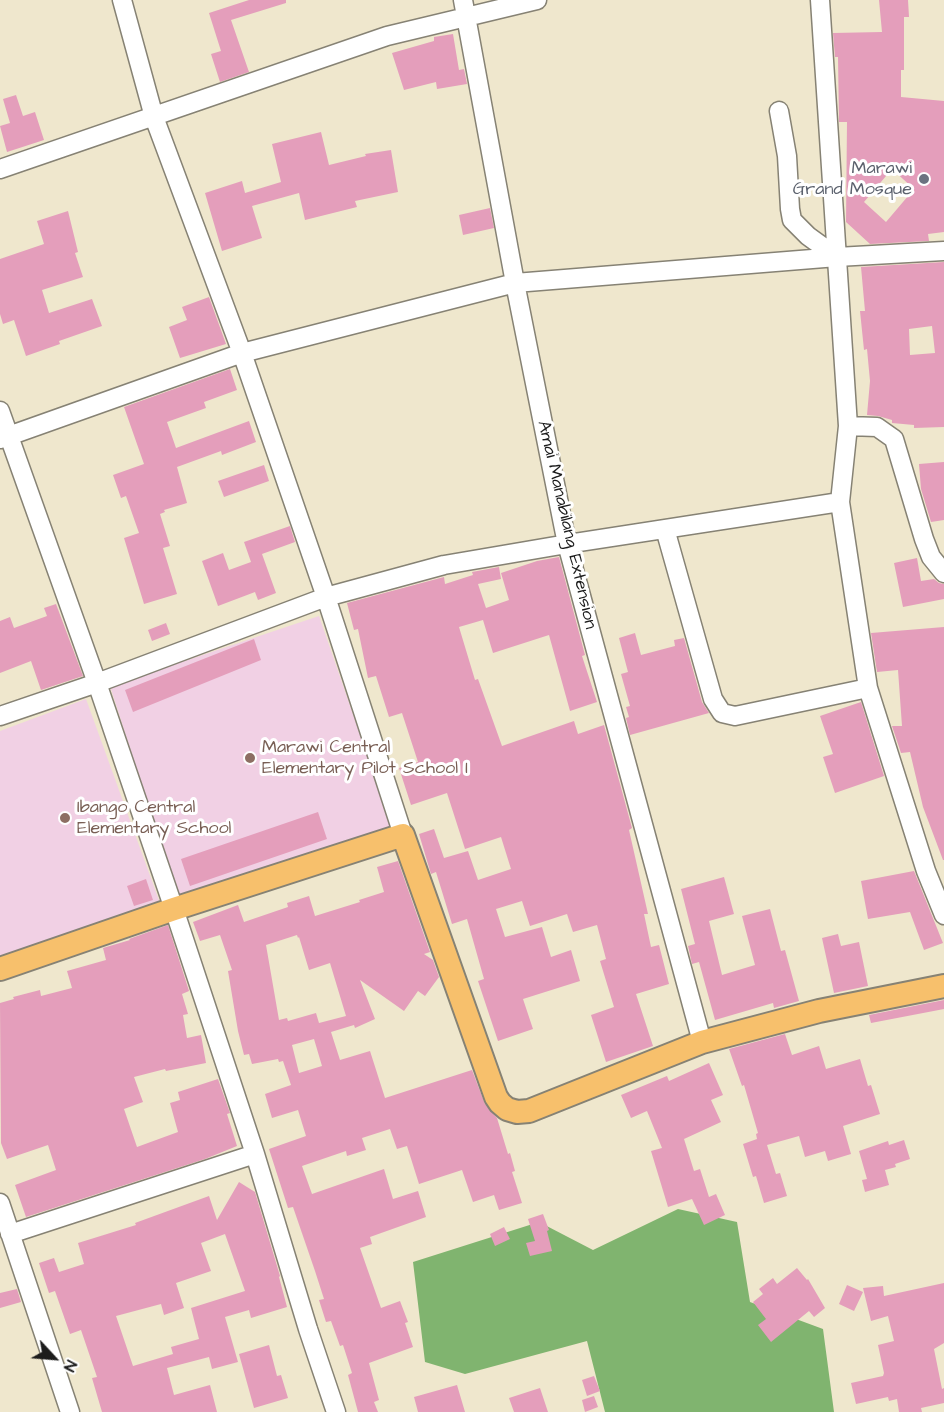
<!DOCTYPE html>
<style>
body{margin:0}
#map{position:relative;width:944px;height:1412px;overflow:hidden;background:#efe7cd;font-family:"Architects Daughter",sans-serif}
canvas{display:block}
.north{position:absolute;left:24px;top:1328px;width:60px;height:60px;-webkit-text-stroke:4px #fff;paint-order:stroke;rotate:116deg;font-size:16px;font-weight:700;line-height:24px;text-align:center;color:#1c1c1c}
.north::after{content:'';display:block;margin:auto;width:21px;height:27px;background:#1c1c1c;clip-path:polygon(50% 0,100% 100%,50% 72%,0 100%)}
</style>
<div id="map">
<canvas width="944" height="1412"></canvas>
<div class="north">N</div>
</div>
<script>
const ctx = document.querySelector('canvas').getContext('2d');
ctx.lineJoin = 'round';
function fill(path, color) { ctx.fillStyle = color; ctx.fill(path, 'evenodd'); }
const toPath = rows => new Path2D(rows.map(r => 'M' + r).join(''));
function trace(path, color, width, dash) { ctx.strokeStyle = color; ctx.lineWidth = width; ctx.lineCap = dash ? 'butt' : 'round'; ctx.setLineDash(dash || []); ctx.stroke(path); }
function write(font, color, halo, rows, align = 'center') {
  ctx.font = font + ' "Architects Daughter",sans-serif'; ctx.lineWidth = 6; ctx.setLineDash([]); ctx.textBaseline = 'middle'; ctx.strokeStyle = halo; ctx.fillStyle = color; for (const [text, x, y, turn = 0] of rows) {
    ctx.save(); ctx.translate(x, y); ctx.rotate((+turn || 0) * Math.PI / 180); ctx.textAlign = isNaN(turn) ? turn : align; if (halo) ctx.strokeText(text, 0, 0); ctx.fillText(text, 0, 0); ctx.restore();
  }
}
const built = toPath([
 [319,616,393,830,178,899,110,686],
 [86,699,161,906,0,959,0,731]
]);
const forest = toPath([
 [678,1209,737,1222,750,1302,823,1329,834,1412,605,1412,587,1341,465,1374,425,1362,413,1262,539,1222,593,1250]
]);
const building = toPath([
 [249,0,286,0,286,3,231,20,249,72,220,82,211,54,221,51,209,13],
 [879,0,908,0,909,17,904,17,904,70,901,70,901,97,944,101,944,232,928,234,929,241,870,244,846,222,847,122,839,122,838,57,835,57,833,33,882,32],
 [892,169,914,189,886,222,864,202],
 [453,34,459,70,464,69,467,84,437,89,436,82,404,90,392,53,434,41,434,37],
 [16,95,23,116,35,112,44,140,7,152,0,126,10,123,3,99],
 [321,132,329,165,366,156,365,154,391,150,398,192,355,201,357,207,305,220,299,193,252,206,262,238,222,251,205,193,242,181,245,193,281,182,272,144],
 [490,208,494,228,463,235,459,215],
 [68,211,78,252,75,253,83,277,42,290,49,313,92,299,102,326,59,341,60,344,26,356,14,320,3,324,0,314,0,259,44,244,37,221],
 [944,262,944,427,914,428,914,425,892,423,892,420,878,416,867,415,870,381,867,349,864,350,860,311,865,311,861,267],
 [932,326,935,353,910,355,909,329],
 [209,297,226,344,180,358,169,327,187,320,182,307],
 [230,369,237,390,204,402,206,408,167,422,176,448,249,421,256,442,222,455,221,451,177,467,187,503,164,510,165,512,160,514,170,546,163,548,177,594,144,604,124,538,139,533,126,496,121,498,113,475,144,464,124,407],
 [944,462,944,520,931,522,921,489,919,464],
 [264,465,269,481,224,497,218,481],
 [290,526,295,542,262,554,276,593,258,600,255,592,218,606,202,561,223,553,229,570,251,562,244,542],
 [559,557,585,655,582,656,597,702,570,711,549,635,493,653,483,620,459,627,475,680,478,679,502,746,574,721,578,734,604,725,632,828,629,830,648,914,644,914,651,947,659,945,669,984,636,994,653,1046,606,1062,591,1015,614,1007,600,961,606,959,597,925,573,932,567,914,530,926,522,901,496,909,505,937,542,927,551,957,571,950,580,981,523,999,533,1029,498,1041,478,981,484,979,467,919,452,924,436,872,431,874,419,834,434,829,444,858,468,851,478,880,511,869,501,837,465,849,447,793,411,805,399,768,418,762,402,713,389,717,376,676,368,678,358,629,354,630,347,603,444,577,445,584,473,575,472,572,499,567,501,579,478,584,486,608,509,600,501,573,537,561],
 [917,558,921,581,934,579,939,583,944,584,944,599,903,607,894,563],
 [56,604,83,676,41,690,31,661,0,673,0,621,10,617,14,628,47,616,44,608],
 [166,623,170,634,152,641,148,630],
 [944,627,944,860,943,860,923,807,910,752,901,753,892,726,902,726,898,670,877,672,871,633],
 [635,633,641,655,675,646,674,640,684,638,702,702,709,713,630,735,626,718,629,717,626,707,630,706,621,674,628,672,619,638],
 [254,639,261,660,133,712,125,690],
 [861,702,884,776,835,793,823,757,833,754,820,716],
 [318,812,327,839,190,886,181,859],
 [398,861,430,952,424,954,433,960,439,977,425,996,418,991,404,1011,360,980,375,1019,355,1028,354,1025,331,1032,340,1060,370,1051,385,1098,472,1070,485,1104,497,1118,508,1154,510,1153,515,1171,512,1172,522,1203,499,1210,494,1195,473,1202,462,1170,419,1184,407,1146,397,1149,390,1129,362,1138,366,1150,347,1156,346,1151,302,1166,312,1194,384,1169,393,1199,418,1191,426,1217,370,1237,372,1244,360,1248,381,1308,400,1301,408,1322,405,1323,413,1347,369,1363,379,1400,374,1402,378,1412,358,1412,348,1375,352,1373,343,1345,340,1346,331,1321,326,1322,319,1300,324,1299,315,1271,293,1207,288,1208,269,1149,306,1136,298,1110,272,1118,265,1094,291,1085,283,1061,279,1062,278,1059,252,1064,249,1054,244,1055,238,1031,228,971,232,970,220,935,200,941,193,922,238,905,244,922,288,907,287,903,309,896,315,916,360,902,359,900,384,892,377,867],
 [297,935,298,938,299,937,309,970,330,963,346,1016,319,1023,316,1013,288,1021,287,1018,279,1020,266,945],
 [314,1039,322,1066,299,1073,292,1045],
 [914,871,943,943,924,950,910,912,868,919,861,881],
 [724,877,734,914,709,921,722,975,755,965,742,916,770,909,781,951,785,950,799,1001,774,1008,773,1003,715,1020,699,962,692,964,688,946,695,944,681,889],
 [146,879,153,900,134,906,127,886],
 [168,925,189,991,182,994,188,1014,183,1015,187,1038,201,1035,206,1063,166,1071,165,1069,134,1077,143,1102,124,1109,137,1147,178,1132,170,1103,180,1100,178,1092,218,1079,230,1113,227,1114,237,1146,205,1159,26,1217,15,1185,56,1170,48,1145,7,1159,1,1143,0,1003,14,999,13,997,40,990,41,996,72,988,67,971,106,960,103,948,130,940,129,939],
 [838,934,841,946,859,942,868,986,834,993,822,938],
 [944,1000,944,1009,871,1023,869,1015],
 [785,1034,792,1055,819,1046,826,1069,860,1059,868,1086,871,1085,880,1114,843,1126,851,1154,828,1161,825,1151,805,1157,799,1136,767,1145,776,1174,780,1173,787,1196,764,1203,756,1176,753,1177,743,1144,757,1139,756,1134,758,1133,744,1085,742,1086,729,1049],
 [709,1063,723,1095,711,1100,721,1122,684,1139,694,1171,700,1169,709,1197,716,1194,725,1215,704,1225,692,1199,668,1207,651,1151,662,1148,647,1111,631,1118,621,1095,667,1076,669,1081],
 [904,1140,910,1159,895,1164,896,1167,885,1170,889,1185,865,1192,862,1180,867,1179,859,1151,888,1141,889,1145],
 [239,1182,255,1192,280,1276,279,1277,287,1307,251,1318,249,1310,225,1317,238,1362,212,1369,209,1357,167,1368,174,1395,210,1385,217,1412,102,1412,92,1378,97,1377,81,1330,70,1334,55,1291,49,1293,39,1263,54,1258,59,1272,84,1264,78,1243,136,1225,135,1223,209,1196,217,1220],
 [225,1234,245,1291,191,1308,199,1339,171,1347,173,1354,133,1366,116,1316,161,1304,164,1315,184,1308,176,1283,211,1271,201,1243],
 [543,1214,549,1230,547,1231,552,1251,530,1256,526,1243,535,1241,528,1219],
 [504,1227,510,1239,495,1246,490,1234],
 [797,1268,807,1280,808,1279,825,1308,814,1317,809,1311,771,1342,758,1325,766,1319,753,1302,763,1294,759,1289,773,1278,777,1284],
 [944,1283,944,1343,934,1349,942,1389,944,1388,944,1403,921,1408,922,1412,899,1412,897,1399,889,1401,888,1397,856,1404,851,1383,883,1376,884,1373,878,1345,894,1341,888,1316,871,1321,863,1288,883,1286,884,1296],
 [847,1285,863,1292,854,1311,839,1304],
 [17,1289,21,1302,0,1308,0,1293],
 [269,1345,277,1376,281,1375,288,1398,254,1408,239,1354],
 [594,1376,600,1391,587,1396,582,1380],
 [457,1385,465,1412,418,1412,414,1397],
 [540,1388,548,1412,514,1412,509,1398],
 [594,1396,598,1407,585,1412,582,1400]
]);
const minor = toPath([
 [122,0,154,117,242,353,326,597,403,835],
 [463,0,515,283,567,544,702,1042],
 [820,0,848,426,840,502,868,688,926,871,944,915],
 [779,111,787,156,790,209,792,220,808,236,837,257],
 [0,169,387,36,537,0],
 [0,411,97,683,174,909,255,1154,308,1329,336,1412],
 [848,426,877,427,894,439,924,539,931,557,944,573],
 [0,439,242,353,515,283,837,257,944,251],
 [665,529,713,699,722,713,735,716,868,688],
 [0,716,97,683,326,597,444,565,567,544,840,502],
 [0,1203,70,1412],
 [10,1234,255,1154]
]);
const major = toPath([
 [0,969,174,909,403,835,496,1097,500,1103,507,1109,517,1112,529,1111,702,1042,819,1011,944,986]
]);
const markers = [
 [924,179,6,"#6b7280"],
 [250,758,6,"#8d6e63"],
 [65,818,6,"#8d6e63"]
];
const worshipNames = [
 ["Marawi",912,169],
 ["Grand Mosque",912,190]
];
const streetNames = [
 ["Amai Manabilang Extension",566,525,77]
];
const educationNames = [
 ["Marawi Central",262,748],
 ["Elementary Pilot School I",262,769],
 ["Ibango Central",77,808],
 ["Elementary School",77,829]
];
fill(built, '#f1d0e4');
fill(forest, '#80b46f');
fill(building, '#e49ebb');
trace(minor, '#868274', 21);
trace(major, '#868274', 26);
trace(minor, '#fff', 18);
trace(major, '#f7c06c', 22);
for (const [x, y, r, color] of markers) { const dot = new Path2D(); dot.arc(x, y, r, 0, 2 * Math.PI); ctx.fillStyle = color; ctx.fill(dot); trace(dot, '#fff', 2); }
write('18px', '#5b616d', '#fff', worshipNames, 'right');
write('18px', '#1c1c1c', '#fff', streetNames);
write('18px', '#785e54', '#fff', educationNames, 'left');
</script>
